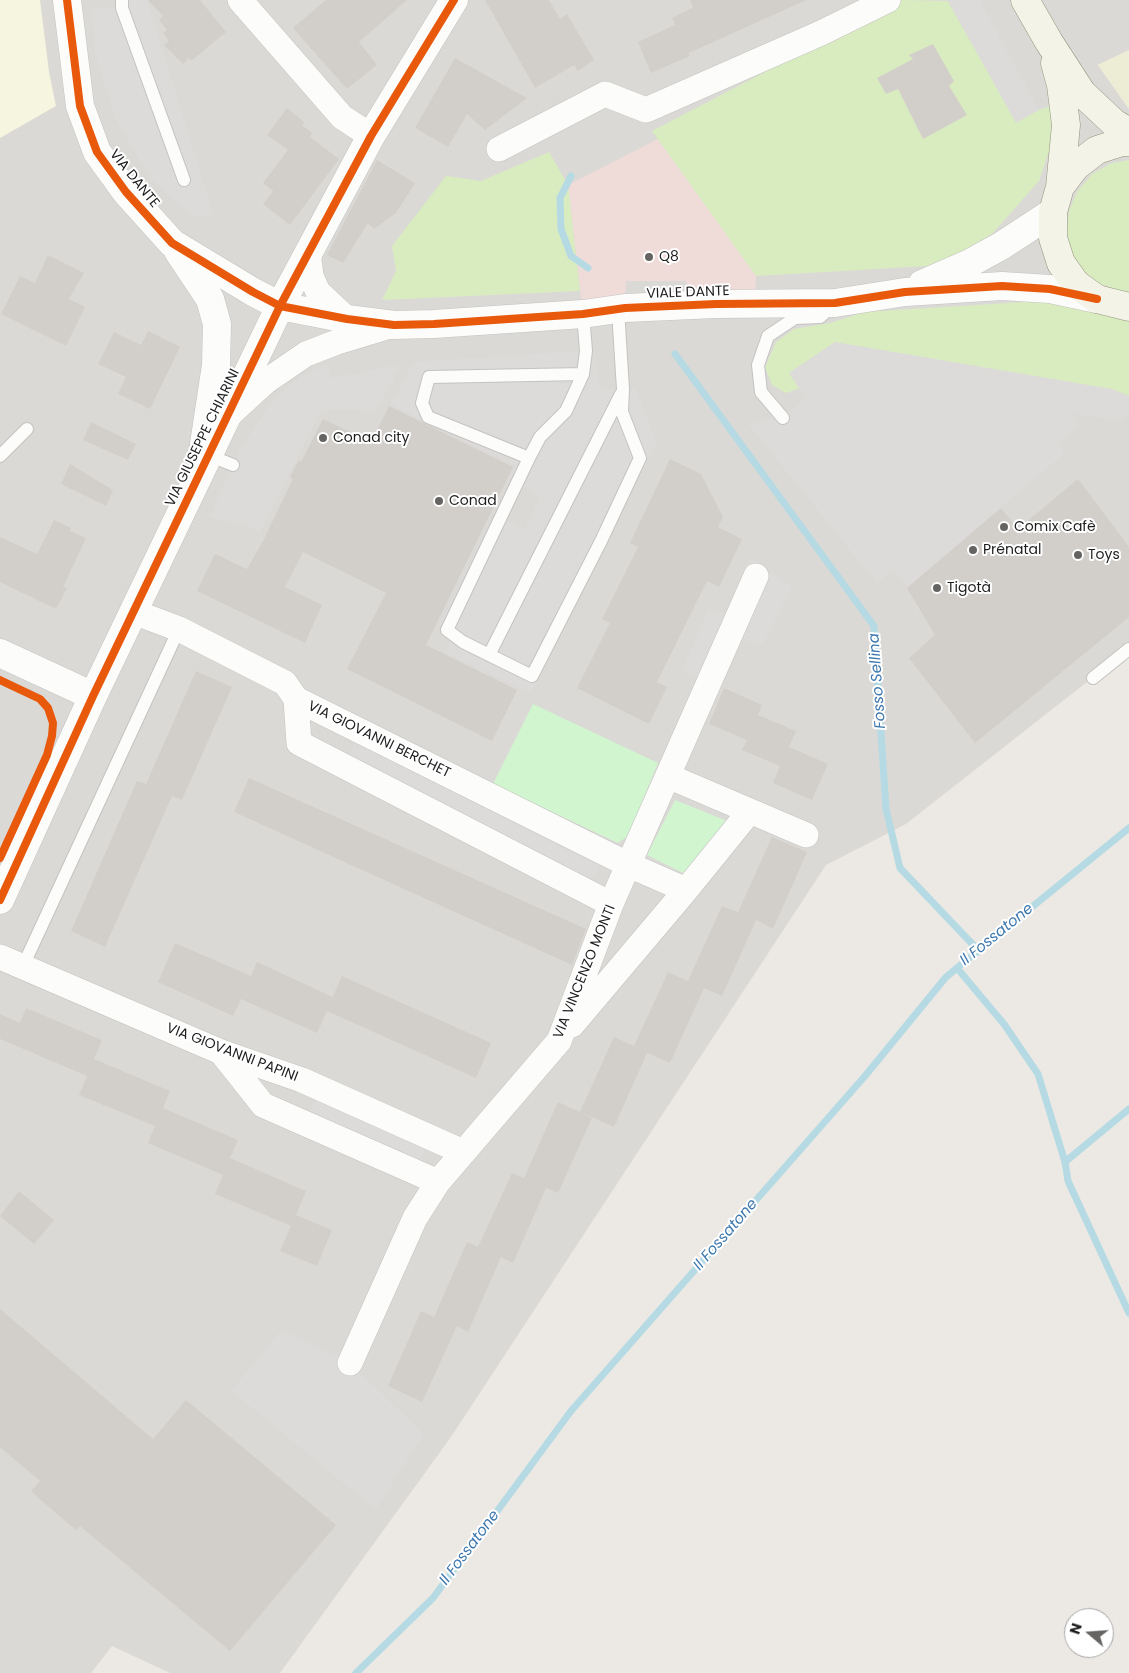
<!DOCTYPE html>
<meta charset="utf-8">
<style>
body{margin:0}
#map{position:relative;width:1129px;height:1673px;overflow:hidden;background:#ece9e4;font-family:Poppins,sans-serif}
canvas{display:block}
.north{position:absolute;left:1064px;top:1608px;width:50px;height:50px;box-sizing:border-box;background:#fff;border:1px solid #a5a5a5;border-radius:50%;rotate:288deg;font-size:14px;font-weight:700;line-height:20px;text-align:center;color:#1d1d1d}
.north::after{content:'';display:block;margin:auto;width:18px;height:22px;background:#656463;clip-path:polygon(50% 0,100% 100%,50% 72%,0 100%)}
</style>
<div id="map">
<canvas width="1129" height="1673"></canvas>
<div class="north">N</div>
</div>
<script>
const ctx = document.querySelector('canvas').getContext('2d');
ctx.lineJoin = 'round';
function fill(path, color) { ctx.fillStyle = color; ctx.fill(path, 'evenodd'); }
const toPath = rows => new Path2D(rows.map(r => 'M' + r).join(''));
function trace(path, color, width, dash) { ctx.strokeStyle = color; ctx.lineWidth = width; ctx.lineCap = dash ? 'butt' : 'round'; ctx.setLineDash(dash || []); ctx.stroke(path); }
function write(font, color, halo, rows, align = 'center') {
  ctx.font = font + ' Poppins,sans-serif'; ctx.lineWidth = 4; ctx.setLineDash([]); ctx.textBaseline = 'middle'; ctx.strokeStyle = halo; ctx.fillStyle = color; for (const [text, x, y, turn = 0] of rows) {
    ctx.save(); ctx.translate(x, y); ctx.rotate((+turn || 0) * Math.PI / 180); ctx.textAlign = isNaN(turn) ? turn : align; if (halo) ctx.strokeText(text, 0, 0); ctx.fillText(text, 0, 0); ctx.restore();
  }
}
const residential = toPath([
 [0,0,1129,0,1129,50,1098,65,1129,109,1129,649,906,824,826,865,451,1437,280,1673,170,1673,112,1646,91,1673,0,1673]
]);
const commercial = toPath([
 [658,139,756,276,755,305,689,305,686,281,626,281,625,308,583,314,568,185]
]);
const education = toPath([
 [0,0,40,0,49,72,56,106,0,138]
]);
const farmland = toPath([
 [1129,50,1129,109,1098,65]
]);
const grass = toPath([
 [903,0,948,1,973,46,1039,110,1051,106,1051,145,1039,181,993,233,945,265,756,276,652,131],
 [549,152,568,185,580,291,382,300,396,271,392,246,446,176,481,181],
 [1129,160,1129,292,1120,291,1100,284,1084,271,1072,253,1067,232,1069,211,1077,192,1092,174,1112,163],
 [1040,301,1129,318,1129,396,1112,389,789,373,800,388,786,393,772,385,765,367,776,342,794,329,830,323,865,312]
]);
const park = toPath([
 [533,704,658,763,628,836,618,843,493,784],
 [675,800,727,821,685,874,647,855]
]);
const parking = toPath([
 [130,0,147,0,214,216,190,215,150,178,117,122,95,54,91,7,122,8],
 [949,0,980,0,1039,110,1016,123,948,1],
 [835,342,1112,389,1129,396,1129,415,1119,422,1072,413,1079,426,1059,444,1064,454,907,588,894,571,877,584,749,425,766,418,783,418,805,397,789,373],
 [594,350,599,389,635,389,657,443,531,693,445,652,451,641,440,623,495,515,525,529,540,497,509,481,515,465,390,404,414,362],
 [328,364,332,378,402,364,375,413,345,409,323,411,317,418,260,532,241,524,209,517,241,447,273,400,287,387,300,377],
 [750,558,792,586,762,646,732,636,708,681,682,671,708,609,738,616,756,576,743,571],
 [362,732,605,853,587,891,343,765],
 [322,1089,431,1137,415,1172,304,1123],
 [282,1329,350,1363,424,1434,376,1510,231,1391]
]);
const stream = toPath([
 [571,176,560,198,561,229,571,256,588,268],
 [675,354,874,626,886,809,900,868,978,950],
 [957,968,1004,1024,1038,1074,1065,1162,1068,1181,1129,1313],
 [1065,1162,1129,1109],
 [356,1673,433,1598,571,1411,865,1076,946,977,1129,828]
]);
const building = toPath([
 [148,0,200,0,226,32,191,61,189,58,183,64,164,45,169,41,163,33,167,30,159,20,163,16],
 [326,0,407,0,359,42,377,65,347,89,293,28],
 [485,0,549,0,560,19,567,14,594,60,578,71,574,65,535,88],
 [690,0,806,0,689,53,690,56,651,73,638,42,675,25,672,18,693,7],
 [933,44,954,81,949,86,967,115,923,139,898,89,886,94,877,78,913,59,909,55],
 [455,58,527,98,485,130,467,114,448,147,415,128],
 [287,108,304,122,302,125,312,133,310,137,339,159,290,225,263,204,273,191,263,183,288,150,267,135],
 [377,160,415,183,396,213,374,229,368,223,343,263,327,255],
 [48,255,84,273,69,299,85,307,66,346,1,314,20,276,35,283],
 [148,331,180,347,150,409,118,394,126,377,98,364,114,332,141,345],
 [389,406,513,467,426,645,517,690,492,741,347,669,386,593,303,552,285,587,322,605,305,643,197,591,215,554,247,569,263,541,293,479,290,477,299,460,301,462,323,419,371,442],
 [91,422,136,444,128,460,83,440],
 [670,459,701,474,723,517,718,527,742,539,719,587,707,581,657,682,667,687,649,724,577,688,610,623,602,619,638,547,630,543],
 [70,464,113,490,106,506,61,484],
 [1078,479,1129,547,1129,617,975,743,909,658,935,635,907,588,1001,508,1018,529],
 [54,520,71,528,70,531,86,538,63,587,67,588,56,609,0,582,0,537,37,554],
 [196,671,232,687,182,800,172,796,105,947,71,931,137,781,146,784],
 [724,688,762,705,758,715,796,731,789,747,828,764,812,800,773,783,780,766,742,750,747,740,709,724],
 [249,778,586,929,572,965,234,812],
 [772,837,807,852,773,929,756,920,722,996,704,988,670,1063,647,1053,614,1127,580,1112,592,1118,558,1193,546,1188,513,1263,501,1257,468,1332,457,1326,422,1402,388,1386,421,1311,434,1317,467,1242,478,1247,512,1173,524,1178,558,1102,580,1112,614,1037,634,1046,668,972,688,981,722,906,738,912],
 [175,943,251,976,257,962,333,997,330,1003,342,976,491,1043,476,1078,327,1011,317,1033,241,999,233,1016,158,982],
 [26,1008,102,1040,94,1059,170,1091,163,1108,238,1140,230,1158,306,1191,296,1215,332,1230,317,1266,280,1251,291,1226,215,1194,223,1175,148,1143,155,1126,79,1095,87,1076,0,1039,0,1014,20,1023],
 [19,1191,54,1220,34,1244,0,1216],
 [0,1309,153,1439,186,1400,336,1525,230,1651,80,1526,76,1530,43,1502,31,1491,40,1481,0,1447]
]);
const service = toPath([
 [122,0,122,8,184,180],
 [583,314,586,351,583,374,429,377,422,403,428,417,529,458,447,630,463,642,532,676,601,541,640,458,622,412,623,389,618,310],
 [783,418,761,392,758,365,768,336,795,318,820,317,832,306],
 [208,455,233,465],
 [0,456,27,429],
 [529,458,540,437,566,411,583,374],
 [489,655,621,394],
 [1093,678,1129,649],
 [23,966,179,629]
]);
const minor = toPath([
 [240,0,342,117,371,136],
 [499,149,605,94,646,110,821,33,888,0],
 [308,252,311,276,318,292,347,319],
 [229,415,265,382,306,354,337,342,393,325],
 [134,612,179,629,285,683,296,699,629,865,686,890,572,1025],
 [296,699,299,743,611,904],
 [668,776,806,835],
 [686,890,750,811],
 [0,957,221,1052,302,1080,463,1152],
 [221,1052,263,1105,438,1182],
 [350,1363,415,1218,438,1182,559,1041,611,904,756,576]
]);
const tertiary = toPath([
 [67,0,80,106,97,152,126,192,172,243,253,292,280,306,347,319,394,325,434,324,583,314,625,308,716,304,835,303,905,292,1002,286,1050,289,1097,299],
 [178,251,210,299,217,324,216,365,204,444],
 [922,284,970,263,1001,246,1053,212],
 [0,653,93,696],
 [0,900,93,696,280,306,371,136,454,0]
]);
const secondary = toPath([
 [1025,0,1049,42,1082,93,1114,123,1129,132],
 [1055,63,1061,85,1066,125,1060,187],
 [1129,142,1122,142,1097,150,1076,166,1060,187,1053,212,1053,238,1061,263,1076,284,1097,299,1129,307]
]);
const cycleway = toPath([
 [67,0,80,106,97,152,126,192,172,243,253,292,280,306,347,319,394,325,434,324,583,314,625,308,716,304,835,303,905,292,1002,286,1050,289,1097,299],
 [0,680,40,699,48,708,53,723,52,736,47,755,0,858],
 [0,900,93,696,280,306,371,136,454,0]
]);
const markers = [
 [649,257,5,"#656463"],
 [323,438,5,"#656463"],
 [439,501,5,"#656463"],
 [1004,527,5,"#656463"],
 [973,550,5,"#656463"],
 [1078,555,5,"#656463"],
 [937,588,5,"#656463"]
];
const streetNames = [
 ["VIA DANTE",134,179,51],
 ["VIALE DANTE",688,293,-2],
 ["VIA GIUSEPPE CHIARINI",203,438,-64],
 ["VIA GIOVANNI BERCHET",379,740,26],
 ["VIA VINCENZO MONTI",585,972,-68],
 ["VIA GIOVANNI PAPINI",232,1053,21]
];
const poiNames = [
 ["Q8",659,257],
 ["Conad city",333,438],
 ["Conad",449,501],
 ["Comix Cafè",1014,527],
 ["Prénatal",983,550],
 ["Toys",1088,555],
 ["Tigotà",947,588]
];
const waterNames = [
 ["Fosso Sellina",878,681,-94],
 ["Il Fossatone",997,935,-39],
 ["Il Fossatone",726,1235,-49],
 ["Il Fossatone",470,1548,-53]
];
fill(residential, '#dbd9d6');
fill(commercial, '#efdbd8');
fill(education, '#f6f5df');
fill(farmland, '#ededd6');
fill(grass, '#d9ecc0');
fill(park, '#d0f5cf');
fill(parking, '#dcdbd9');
trace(stream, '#b5dae3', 7);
fill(building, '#d2cfcb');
trace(service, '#c4c3c1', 14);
trace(minor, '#c4c3c1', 26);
trace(tertiary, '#c4c3c1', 29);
trace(secondary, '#95957c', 29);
trace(service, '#fcfcfb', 12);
trace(minor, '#fcfcfb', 25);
trace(tertiary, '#fcfcfb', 28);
trace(secondary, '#f3f3e8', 28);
trace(cycleway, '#e8590c', 8);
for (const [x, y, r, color] of markers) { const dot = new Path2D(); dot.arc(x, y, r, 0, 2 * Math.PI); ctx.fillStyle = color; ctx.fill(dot); trace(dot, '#fff', 2); }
write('14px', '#1d1d1d', '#fff', streetNames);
write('14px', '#1d1d1d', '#fff', poiNames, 'left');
write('italic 15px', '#3e78ae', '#fff', waterNames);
</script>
